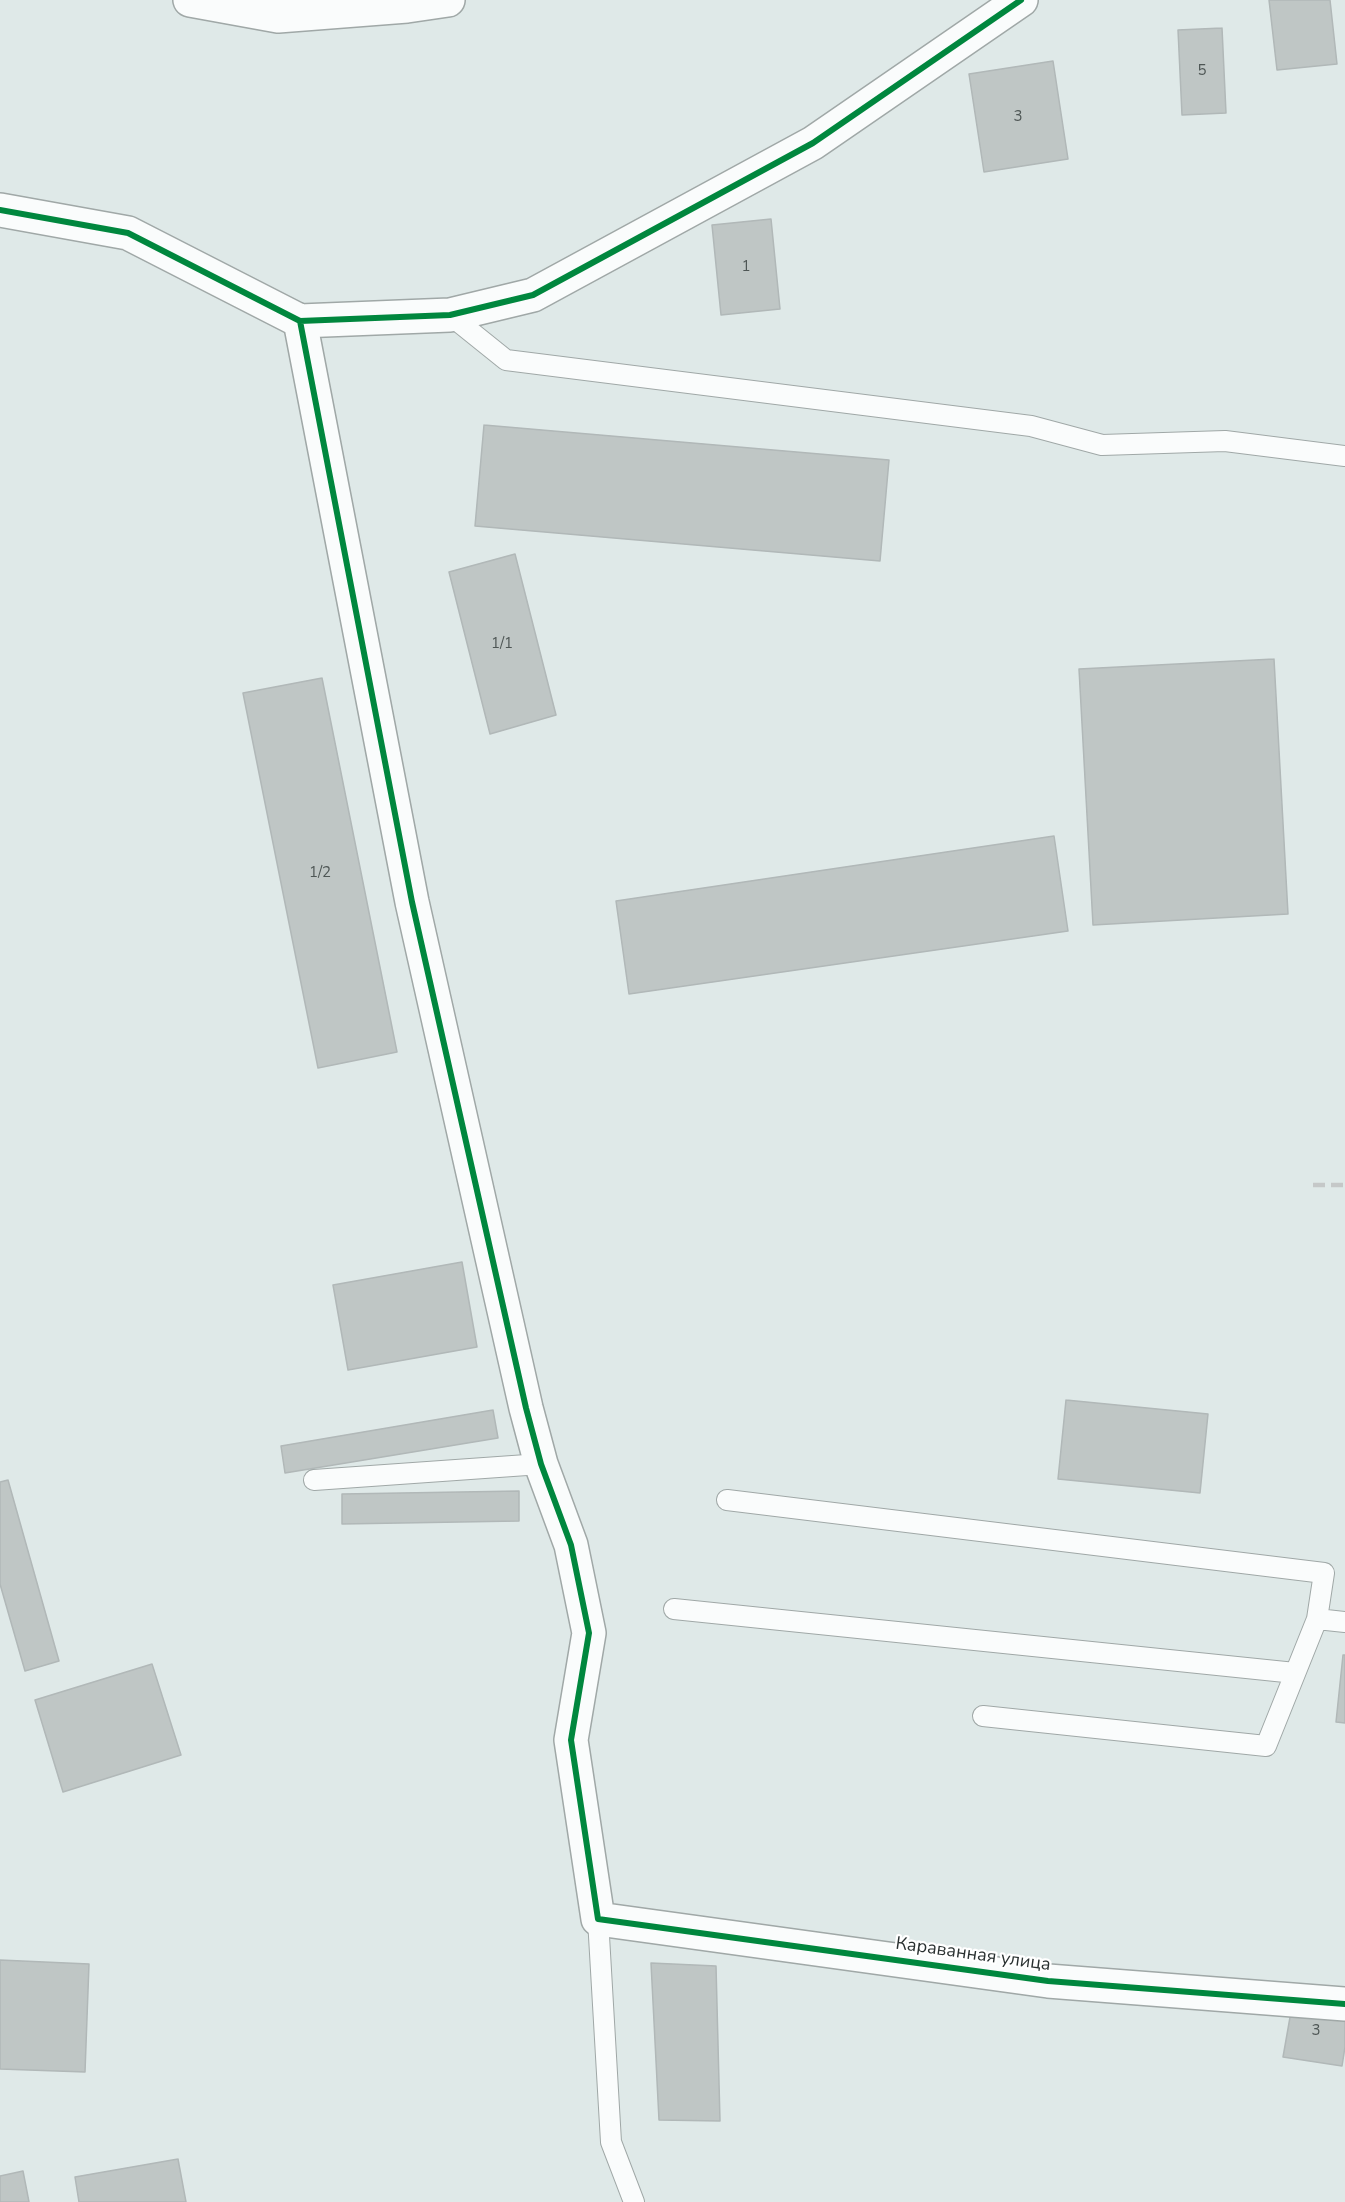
<!DOCTYPE html>
<meta charset="utf-8">
<style>
body{margin:0}
canvas{display:block;background:#dfe9e8}
</style>
<canvas width="1345" height="2202"></canvas>
<script>
const ctx = document.querySelector('canvas').getContext('2d');
ctx.lineJoin = 'round';
function fill(path, color) { ctx.fillStyle = color; ctx.fill(path, 'evenodd'); }
const toPath = rows => new Path2D(rows.map(r => 'M' + r).join(''));
function trace(path, color, width, dash) { ctx.strokeStyle = color; ctx.lineWidth = width; ctx.lineCap = dash ? 'butt' : 'round'; ctx.setLineDash(dash || []); ctx.stroke(path); }
function write(font, color, halo, rows, align = 'center') {
  ctx.font = font + ' "Nunito Sans",sans-serif'; ctx.lineWidth = 4.5; ctx.setLineDash([]); ctx.textBaseline = 'middle'; ctx.strokeStyle = halo; ctx.fillStyle = color; for (const [text, x, y, turn = 0] of rows) {
    ctx.save(); ctx.translate(x, y); ctx.rotate((+turn || 0) * Math.PI / 180); ctx.textAlign = isNaN(turn) ? turn : align; if (halo) ctx.strokeText(text, 0, 0); ctx.fillText(text, 0, 0); ctx.restore();
  }
}
const building = toPath([
 [1269,0,1330,0,1337,64,1277,70,1269,0],
 [1222,28,1226,113,1182,115,1178,30,1222,28],
 [1053,61,1068,159,984,172,969,74,1053,61],
 [771,219,780,309,721,315,712,225,771,219],
 [484,425,889,460,880,561,475,526,484,425],
 [515,554,556,715,490,734,449,572,515,554],
 [1274,659,1288,914,1093,925,1079,669,1274,659],
 [322,678,397,1052,318,1068,243,693,322,678],
 [1054,836,1068,931,629,994,616,901,1054,836],
 [462,1262,477,1347,348,1370,333,1285,462,1262],
 [1066,1400,1208,1414,1200,1493,1058,1479,1066,1400],
 [493,1410,498,1438,285,1473,281,1446,493,1410],
 [8,1480,59,1661,25,1671,0,1584,0,1482,8,1480],
 [519,1491,519,1521,342,1524,342,1494,519,1491],
 [1343,1655,1345,1655,1345,1723,1336,1722,1343,1655],
 [152,1664,181,1755,63,1792,35,1700,152,1664],
 [0,1960,89,1964,85,2072,0,2069,0,1960],
 [651,1963,716,1966,720,2121,659,2120,651,1963],
 [1292,2006,1345,2015,1345,2047,1342,2066,1283,2057,1292,2006],
 [178,2159,186,2202,79,2202,75,2177,178,2159],
 [23,2171,29,2202,0,2202,0,2176,23,2171]
]);
const service = toPath([
 [450,315,506,360,1031,426,1102,445,1225,441,1345,456],
 [314,1480,541,1464],
 [727,1500,1324,1573,1317,1619,1345,1622],
 [674,1609,1295,1673],
 [983,1716,1266,1746,1317,1619],
 [598,1919,611,2142,634,2202]
]);
const minor = toPath([
 [190,0,278,16,407,6,448,0],
 [0,210,128,233,300,321,450,315,533,295,813,143,1021,0],
 [300,321,412,902,526,1408,541,1464,571,1545,589,1633,571,1740,598,1919,1048,1981,1345,2004]
]);
const rail = toPath([
 [1313,1185,1345,1185]
]);
const cycleway = toPath([
 [0,210,128,233,300,321,450,315,533,295,813,143,1021,0],
 [300,321,412,902,526,1408,541,1464,571,1545,589,1633,571,1740,598,1919,1048,1981,1345,2004]
]);
const numberNames = [
 ["5",1202,71],
 ["3",1018,117],
 ["1",746,267],
 ["1/1",502,644],
 ["1/2",320,873],
 ["3",1316,2031]
];
const streetNames = [
 ["Караванная улица",973,1955,8]
];
fill(building, '#bfc6c5');
trace(building, '#b1b8b8', 1.5);
trace(service, '#a0a8a7', 22);
trace(minor, '#a0a8a7', 36);
trace(service, '#fafcfc', 20);
trace(minor, '#fafcfc', 33);
trace(rail, '#c5c8c8', 4.5, [12, 6]);
trace(cycleway, '#00873e', 6);
write('15px', '#4e5655', null, numberNames);
write('18px', '#293030', '#fff', streetNames);
</script>
